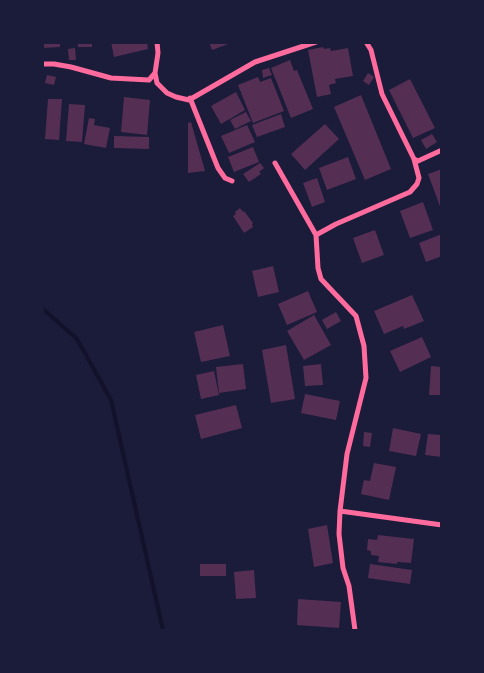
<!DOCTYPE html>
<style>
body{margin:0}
#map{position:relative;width:484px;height:673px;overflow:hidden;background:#1b1b3a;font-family:"Roboto Serif",serif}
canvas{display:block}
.frame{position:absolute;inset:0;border:44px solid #1b1b3a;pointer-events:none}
</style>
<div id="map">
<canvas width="484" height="673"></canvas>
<div class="frame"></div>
</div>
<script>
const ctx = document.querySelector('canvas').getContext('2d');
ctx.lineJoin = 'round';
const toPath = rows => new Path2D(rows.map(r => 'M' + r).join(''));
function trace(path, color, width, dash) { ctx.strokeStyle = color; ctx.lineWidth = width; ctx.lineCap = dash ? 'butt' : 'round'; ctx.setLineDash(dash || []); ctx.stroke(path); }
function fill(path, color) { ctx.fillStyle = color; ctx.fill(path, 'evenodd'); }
const stream = toPath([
 [42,308,77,339,111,400,163,630]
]);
const building = toPath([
 [42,42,60,42,60,47,42,48],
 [78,42,92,42,92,47,78,47],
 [111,42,147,42,148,49,114,57],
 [209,42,231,42,231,43,212,50],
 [323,47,324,49,330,48,331,51,348,48,353,76,335,79,336,83,329,85,331,94,317,97,308,50],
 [75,48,76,60,69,60,68,49],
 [290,60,294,71,297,70,313,109,291,118,271,68],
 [269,68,272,75,263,78,262,70],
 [368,73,374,77,369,85,363,81],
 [47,75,56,77,54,85,45,83],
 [258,77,260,82,271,78,284,111,253,123,238,85],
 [410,79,435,128,413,138,389,90],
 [236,92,245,110,221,124,211,106],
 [361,95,391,169,365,180,334,107],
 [124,97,150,100,147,135,121,132],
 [48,99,62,99,59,140,45,139],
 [69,104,85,105,82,142,66,141],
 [246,112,251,121,235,129,230,120],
 [281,114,285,127,257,137,252,125],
 [89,118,95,119,94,125,110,128,106,148,84,144],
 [191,122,205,171,188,173,188,123],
 [325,124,339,139,305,170,291,154],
 [247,125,255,142,229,153,221,136],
 [432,134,437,142,426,149,421,140],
 [114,136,149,137,149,149,114,148],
 [253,147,259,162,234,172,228,157],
 [348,157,356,179,327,190,319,168],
 [260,163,264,168,259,172,261,174,249,182,243,174],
 [442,169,442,209,441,209,428,174],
 [317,178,325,202,312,207,303,183],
 [423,202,433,230,410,238,400,211],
 [240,208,243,212,244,211,253,223,252,224,253,227,244,233,233,216,236,214,235,212],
 [375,230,384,255,362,263,353,238],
 [442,234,442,256,426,262,419,243],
 [273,266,279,292,258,297,252,271],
 [308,291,317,312,287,325,278,304],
 [412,295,424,321,404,329,403,326,384,334,374,311],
 [336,312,341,321,327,329,322,320],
 [314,315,331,345,304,360,287,331],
 [223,325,230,356,201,362,194,332],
 [422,337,431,357,400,372,390,351],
 [286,345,295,399,271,403,262,350],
 [243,364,246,389,219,393,216,367],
 [321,364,323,385,305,386,303,366],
 [431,366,442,367,442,395,429,395],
 [214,371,219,395,201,399,196,375],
 [305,394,340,401,336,420,301,413],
 [236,405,242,428,201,439,195,415],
 [393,428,421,434,416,456,389,451],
 [364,432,372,433,370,447,363,446],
 [428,434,442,435,442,457,425,455],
 [374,463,396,467,389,500,361,494,364,480,370,481],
 [327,525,333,563,314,567,308,529],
 [378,535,414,539,411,563,397,562,397,564,378,562,379,556,371,555,371,551,367,550,368,539,377,540],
 [200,564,226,564,226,576,200,576],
 [370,564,412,570,410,584,368,578],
 [254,570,256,598,236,599,234,572],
 [298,599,341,602,339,628,297,625]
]);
const minor = toPath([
 [42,64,54,64,71,67,111,78,149,80,155,73,158,53,157,42],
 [155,73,157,83,167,93,176,97,189,100,255,62,316,42],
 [190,98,218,168,225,178,232,181],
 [414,159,418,161,442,150],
 [275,163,316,235,318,268,321,279,356,316,364,346,366,378,347,454,340,511,339,534,343,568,349,586,355,630],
 [316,235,336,224,410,192,417,184,419,178,414,159,382,94,371,50,366,42],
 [340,511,442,525]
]);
trace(stream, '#12122b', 4);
fill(building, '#542f53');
trace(minor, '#ff6b9d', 5);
</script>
